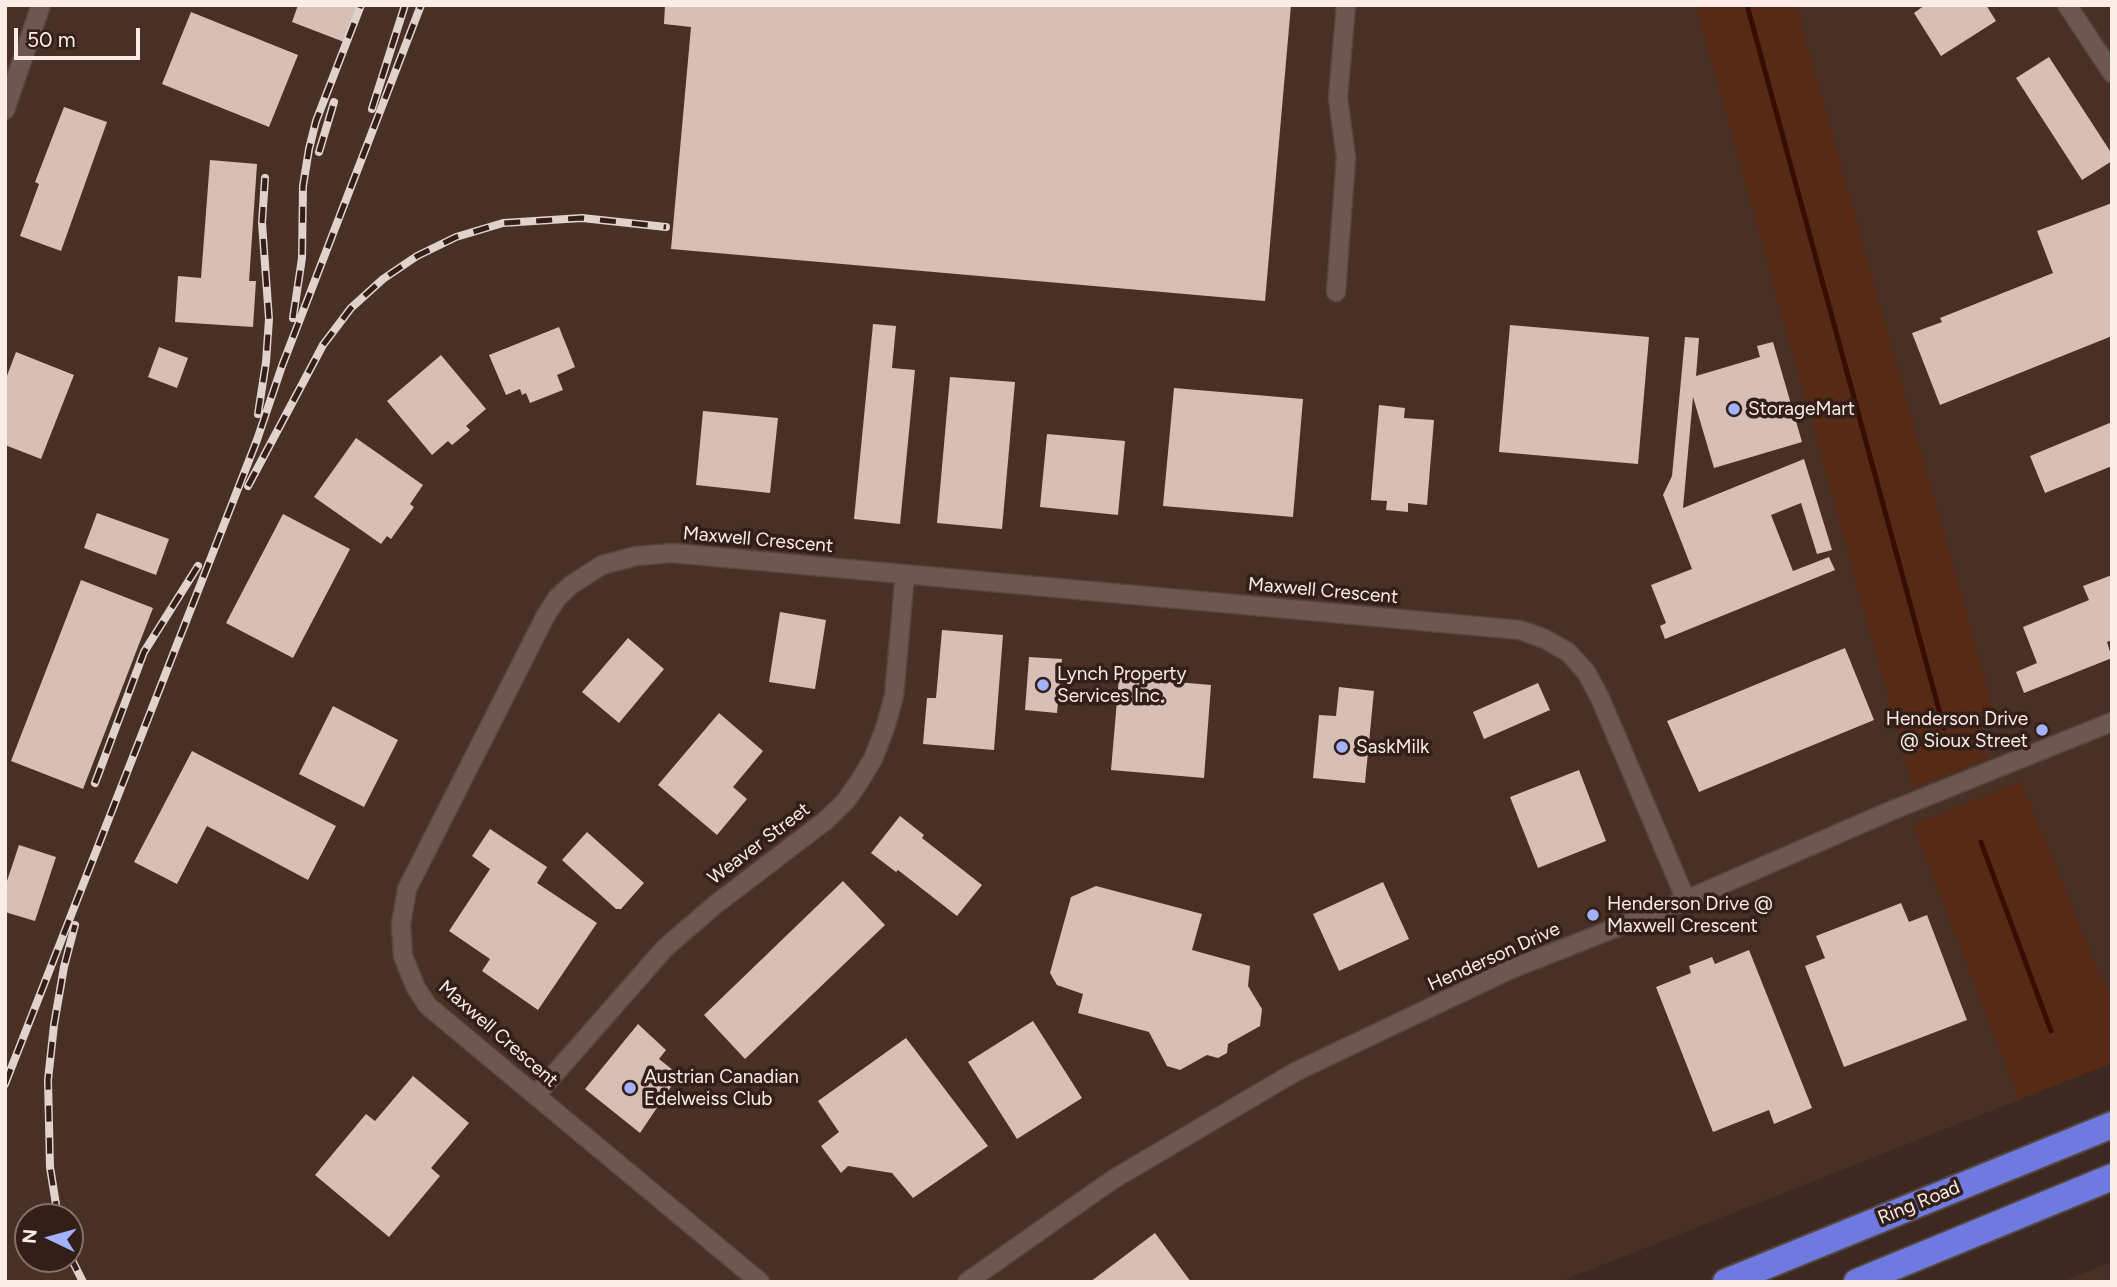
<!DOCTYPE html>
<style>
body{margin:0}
#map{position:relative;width:2117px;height:1287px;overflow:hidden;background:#3c2921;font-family:Figtree,sans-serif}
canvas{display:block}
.frame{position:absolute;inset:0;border:7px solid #faede8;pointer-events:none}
.north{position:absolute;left:14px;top:1203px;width:70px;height:70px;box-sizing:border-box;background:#321f17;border:2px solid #82716b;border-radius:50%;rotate:275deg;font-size:19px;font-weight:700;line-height:28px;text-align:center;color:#faede8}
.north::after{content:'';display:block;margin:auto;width:24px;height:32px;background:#a4b1fc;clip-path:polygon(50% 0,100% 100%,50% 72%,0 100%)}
.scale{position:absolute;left:14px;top:28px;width:126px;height:32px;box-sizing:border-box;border:4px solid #faede8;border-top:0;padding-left:9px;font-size:21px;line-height:24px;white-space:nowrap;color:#faede8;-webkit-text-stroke:5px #321f17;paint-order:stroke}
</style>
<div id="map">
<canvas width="2117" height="1287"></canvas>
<div class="frame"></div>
<div class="north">N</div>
<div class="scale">50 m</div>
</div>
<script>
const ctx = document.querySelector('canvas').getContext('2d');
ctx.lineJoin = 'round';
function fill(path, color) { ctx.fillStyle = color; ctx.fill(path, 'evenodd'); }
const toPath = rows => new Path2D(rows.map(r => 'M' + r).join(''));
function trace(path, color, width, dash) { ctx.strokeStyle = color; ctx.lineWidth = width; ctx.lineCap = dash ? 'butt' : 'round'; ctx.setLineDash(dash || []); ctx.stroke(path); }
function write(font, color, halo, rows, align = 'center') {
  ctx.font = font + ' Figtree,sans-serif'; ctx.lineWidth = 7; ctx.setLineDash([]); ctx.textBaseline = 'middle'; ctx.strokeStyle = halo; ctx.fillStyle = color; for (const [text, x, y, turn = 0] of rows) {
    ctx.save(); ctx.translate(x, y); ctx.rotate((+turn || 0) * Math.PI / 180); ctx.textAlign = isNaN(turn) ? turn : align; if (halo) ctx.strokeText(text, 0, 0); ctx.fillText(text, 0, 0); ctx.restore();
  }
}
const built = toPath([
 [5,5,2112,5,2112,1063,1559,1282,5,1282],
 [28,1217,70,1217,70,1259,28,1259],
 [2112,1262,2112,1282,2062,1282]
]);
const green = toPath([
 [1696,5,1796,5,1993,708,1974,715,1988,758,1913,787],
 [2021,782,2112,1004,2112,1063,2019,1099,1913,825]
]);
const stream = toPath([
 [1747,5,1944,728],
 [1981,842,2051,1031]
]);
const building = toPath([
 [298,5,358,5,344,42,292,22],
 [665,5,1291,5,1265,301,671,249,691,27,664,24],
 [1925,5,1986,5,1996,21,1941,56,1914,13],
 [191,12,298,55,269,127,162,84],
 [2049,57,2112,154,2112,161,2082,180,2016,78],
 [64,107,107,122,61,251,20,236,39,184,35,182],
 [210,160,257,164,249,281,256,281,253,327,175,322,178,276,201,278],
 [2112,203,2112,336,1940,405,1912,333,1942,322,1940,318,2053,273,2037,231],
 [873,324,896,326,892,368,915,370,900,524,854,519],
 [1510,325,1649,337,1638,464,1499,452],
 [559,327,575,367,557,375,563,390,530,403,526,393,522,395,520,389,506,395,489,355],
 [1685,337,1699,338,1696,376,1760,357,1757,346,1773,342,1802,442,1714,468,1693,397,1683,508,1804,459,1832,550,1817,554,1801,503,1771,515,1793,571,1829,557,1835,570,1665,639,1660,626,1666,623,1651,585,1692,569,1663,495,1672,476],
 [159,347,188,358,177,388,148,377],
 [16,352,74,375,41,459,5,445,5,381],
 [441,355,486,409,466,426,470,430,452,445,448,441,432,455,387,401],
 [950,377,1015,382,1002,529,937,523],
 [1174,388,1303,399,1293,517,1163,506],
 [1379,405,1405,408,1404,418,1434,420,1427,505,1408,503,1408,512,1386,510,1387,501,1371,500],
 [703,411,778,418,770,493,696,485],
 [2112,422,2112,466,2045,493,2030,456],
 [1047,434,1125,441,1118,515,1040,507],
 [356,438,423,485,410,504,414,507,391,539,387,536,381,544,314,497],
 [97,513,169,539,156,575,84,548],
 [283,514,350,549,293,658,226,623],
 [2112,575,2112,640,2107,642,2112,658,2024,693,2016,672,2037,663,2023,627,2089,600,2083,586],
 [81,580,153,608,83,789,11,761],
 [780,612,826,620,815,689,769,682],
 [942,630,1003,635,994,750,923,744,927,698,936,698],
 [628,638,664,669,619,723,582,692],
 [1845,648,1874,720,1699,792,1667,721],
 [1029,657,1062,659,1057,713,1025,710],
 [1119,677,1211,685,1204,778,1111,770],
 [1538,683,1550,710,1484,739,1473,712],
 [1339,687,1374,691,1365,783,1313,778,1319,715,1336,716],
 [333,706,398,740,364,807,299,774],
 [719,713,763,751,733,787,747,799,717,835,658,785],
 [192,751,336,826,308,880,207,826,177,884,134,862],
 [1579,770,1606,841,1538,868,1510,797],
 [900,816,924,835,922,838,982,885,957,916,898,870,896,872,871,853],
 [490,829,547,867,537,883,597,923,538,1010,482,971,490,959,449,931,490,869,472,856],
 [587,832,644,883,621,909,616,909,562,860],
 [19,845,56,857,35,921,5,912,5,887],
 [843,881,885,925,745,1059,704,1015],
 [1383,882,1409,939,1339,971,1313,914],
 [1096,886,1202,914,1192,950,1250,966,1248,986,1262,1009,1260,1026,1228,1044,1227,1053,1218,1058,1207,1055,1180,1070,1167,1066,1149,1032,1078,1013,1083,994,1057,985,1050,973,1071,897],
 [1901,903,1909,922,1927,915,1967,1020,1844,1067,1805,966,1825,958,1816,936],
 [1749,950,1812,1108,1774,1124,1769,1110,1713,1132,1656,987,1691,973,1689,966,1712,957,1715,964],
 [1033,1021,1082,1098,1017,1139,968,1062],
 [638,1024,666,1050,659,1059,679,1075,640,1133,585,1089],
 [906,1038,988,1146,913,1198,892,1173,848,1166,841,1173,821,1146,839,1132,818,1101],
 [413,1076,469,1123,431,1168,440,1176,389,1237,315,1175,366,1114,375,1121],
 [1155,1233,1191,1282,1090,1282]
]);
const minor = toPath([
 [2067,5,2112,73],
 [5,110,41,5],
 [1336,292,1346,158,1338,98,1346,5],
 [536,1095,665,948,716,904,825,821,845,802,859,782,873,759,885,728,894,696,905,574],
 [760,1282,428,1006,416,988,403,956,401,924,407,889,546,615,557,598,571,585,602,565,636,556,672,553,1520,630,1545,639,1568,652,1586,672,1600,698,1686,900],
 [967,1282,1112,1180,1295,1072,1509,970,1686,900,1888,812,2112,722]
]);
const highway = toPath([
 [1726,1282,2112,1125],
 [1857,1282,2112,1177]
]);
const rail = toPath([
 [372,109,405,5],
 [319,152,334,102],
 [293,318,302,258,303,186,309,149,316,121,361,5],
 [258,414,266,362,269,319,262,223,265,178],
 [248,486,323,345,351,308,383,279,417,256,456,237,503,223,582,218,666,227],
 [95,783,144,652,198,566],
 [5,1084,257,440,282,366,421,5],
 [58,1217,50,1167,48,1080,54,1025,64,967,75,925],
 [70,1256,83,1282]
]);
const markers = [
 [1734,409,7,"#a4b1fc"],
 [1043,685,7,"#a4b1fc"],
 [2042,730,7,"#a4b1fc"],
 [1342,747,7,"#a4b1fc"],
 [1593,915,7,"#a4b1fc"],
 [630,1088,7,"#a4b1fc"]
];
const poiNames = [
 ["StorageMart",1748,409],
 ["Lynch Property",1057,674],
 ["Services Inc.",1057,696],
 ["Henderson Drive",2028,719,"right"],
 ["@ Sioux Street",2028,741,"right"],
 ["SaskMilk",1356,747],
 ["Henderson Drive @",1607,904],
 ["Maxwell Crescent",1607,926],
 ["Austrian Canadian",644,1077],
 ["Edelweiss Club",644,1099]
];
const streetNames = [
 ["Maxwell Crescent",758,540,5],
 ["Maxwell Crescent",1323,591,5],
 ["Weaver Street",759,844,-37],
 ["Henderson Drive",1494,957,-24],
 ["Maxwell Crescent",498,1034,41],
 ["Ring Road",1919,1203,-22]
];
fill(built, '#493025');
fill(green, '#572a15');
trace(stream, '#340e00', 5);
fill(building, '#d8bfb5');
trace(minor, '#57463f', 21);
trace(highway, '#57463f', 30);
trace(minor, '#6d574e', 18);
trace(highway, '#6e7adf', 26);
trace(rail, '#e0d2cc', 8);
trace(rail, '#321f17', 5, [16]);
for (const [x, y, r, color] of markers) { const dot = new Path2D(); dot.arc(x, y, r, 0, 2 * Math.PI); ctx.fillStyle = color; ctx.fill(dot); trace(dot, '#321f17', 2.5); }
write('19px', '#faede8', '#321f17', poiNames, 'left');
write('19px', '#faede8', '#321f17', streetNames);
</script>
